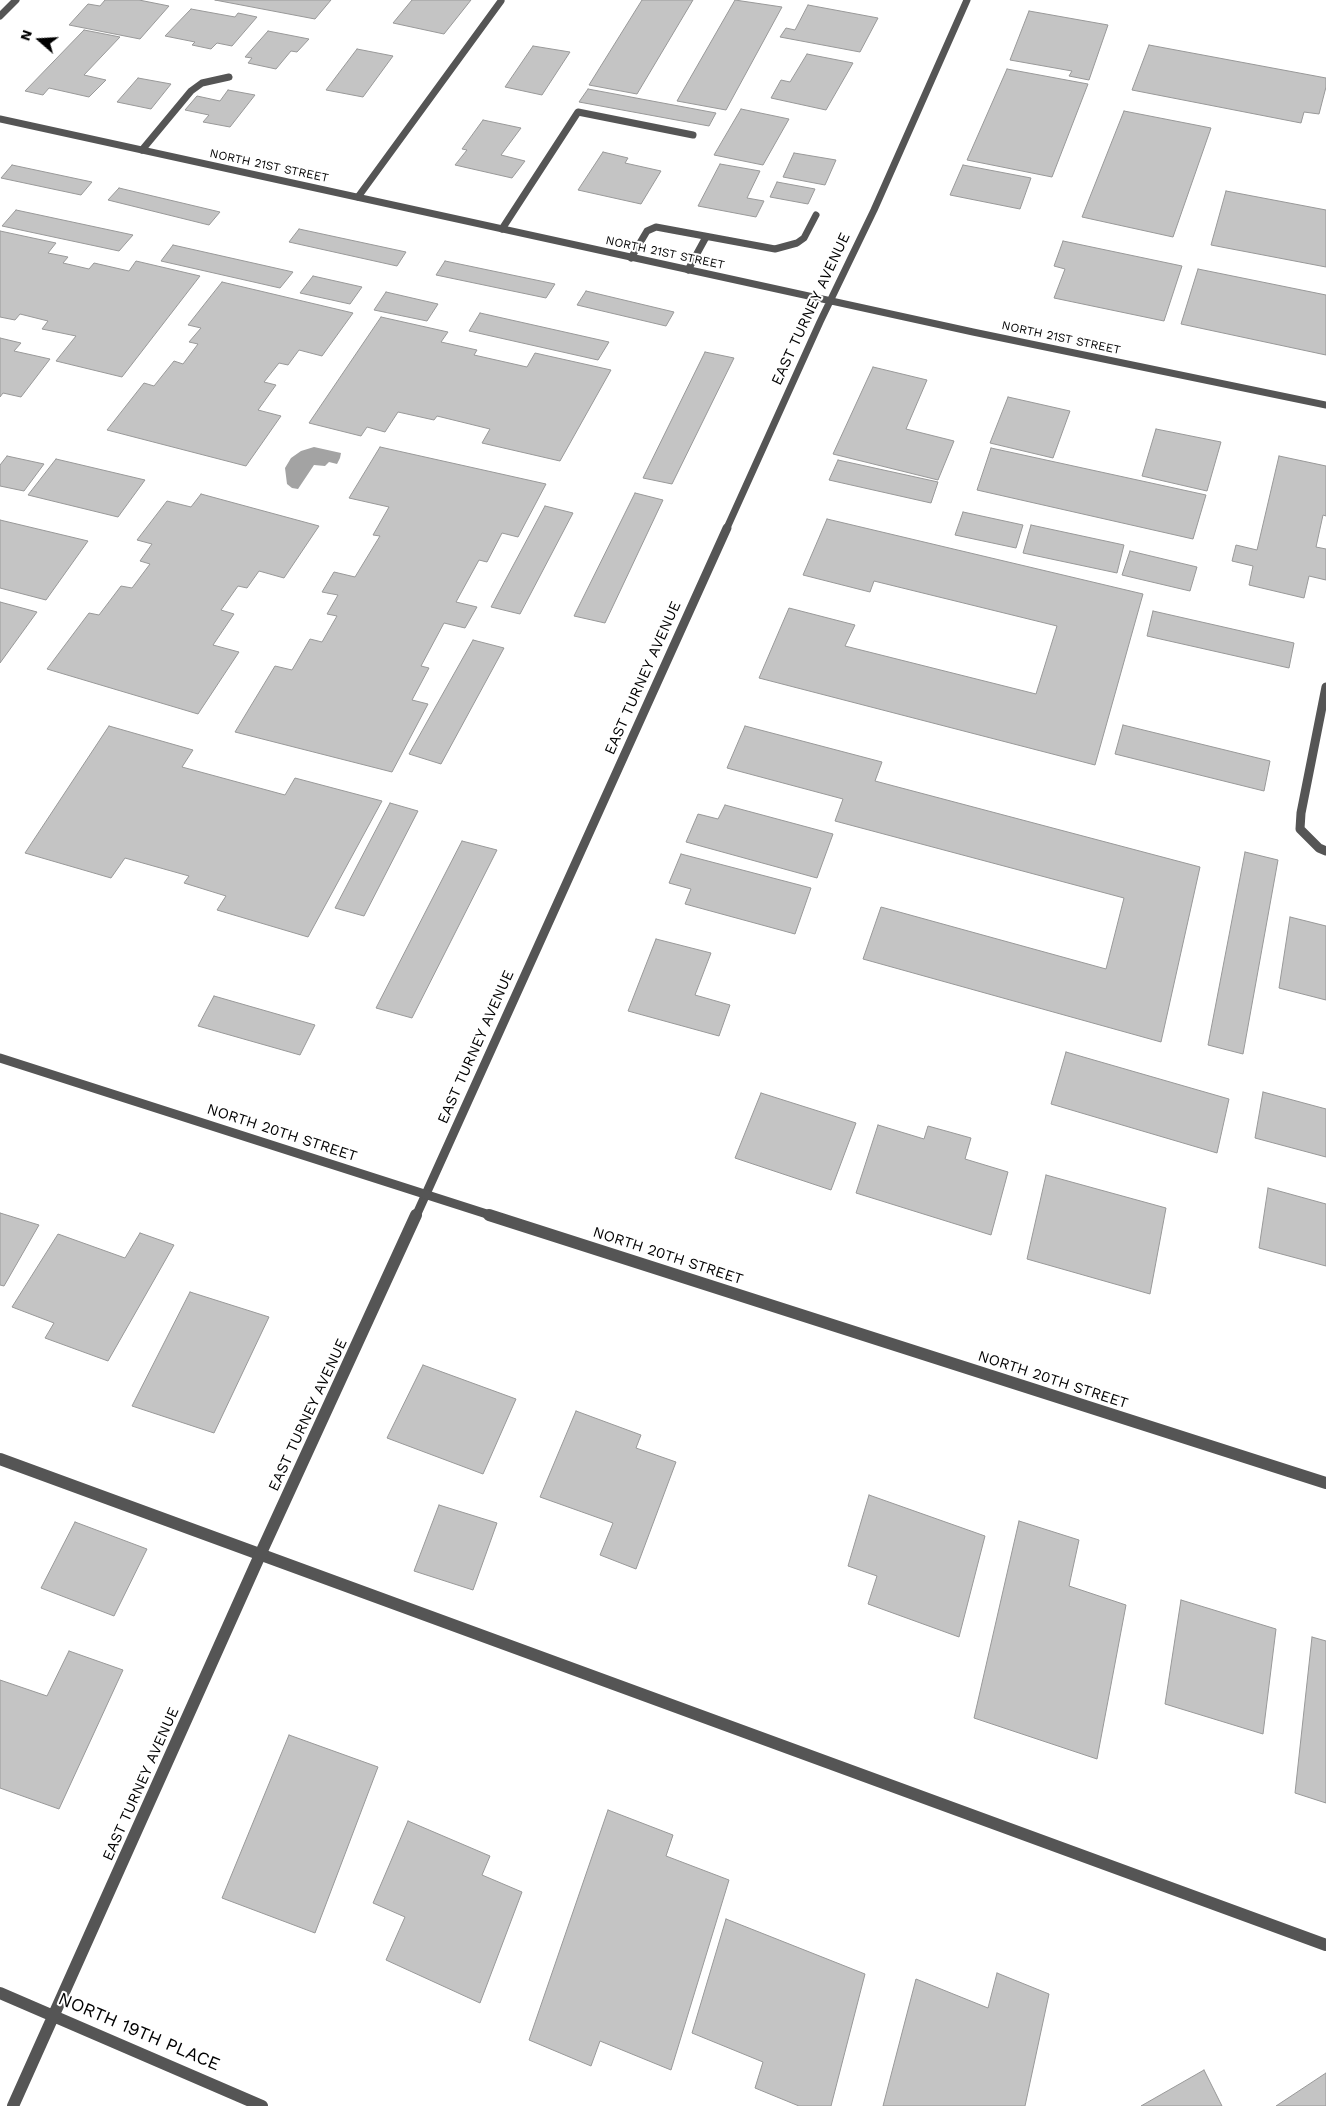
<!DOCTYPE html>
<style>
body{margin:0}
#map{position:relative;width:1326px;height:2106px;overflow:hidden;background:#fff;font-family:"Work Sans",sans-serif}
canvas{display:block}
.north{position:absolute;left:15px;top:15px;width:50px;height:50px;-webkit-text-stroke:4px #fff;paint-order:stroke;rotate:289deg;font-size:14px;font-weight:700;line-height:20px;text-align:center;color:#000}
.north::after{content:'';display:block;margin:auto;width:18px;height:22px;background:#000;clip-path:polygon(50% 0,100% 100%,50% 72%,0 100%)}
</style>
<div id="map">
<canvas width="1326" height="2106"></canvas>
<div class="north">N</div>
</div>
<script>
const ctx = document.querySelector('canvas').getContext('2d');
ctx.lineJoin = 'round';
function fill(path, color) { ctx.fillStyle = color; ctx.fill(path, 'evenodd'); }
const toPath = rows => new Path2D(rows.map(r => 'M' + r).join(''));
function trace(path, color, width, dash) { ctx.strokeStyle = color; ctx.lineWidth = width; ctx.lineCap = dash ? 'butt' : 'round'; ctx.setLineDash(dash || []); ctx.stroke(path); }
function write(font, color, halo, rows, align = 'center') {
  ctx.font = font + ' "Work Sans",sans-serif'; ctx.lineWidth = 4; ctx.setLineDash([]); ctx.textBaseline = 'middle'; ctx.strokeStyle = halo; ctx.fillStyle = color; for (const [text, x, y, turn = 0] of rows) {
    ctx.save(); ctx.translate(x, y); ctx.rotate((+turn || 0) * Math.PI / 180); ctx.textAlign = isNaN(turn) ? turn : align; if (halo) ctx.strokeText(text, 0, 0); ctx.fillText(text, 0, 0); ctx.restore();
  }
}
const water = toPath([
 [314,447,341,453,340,458,337,464,329,462,325,466,314,465,298,489,292,488,287,484,285,468,291,458,301,451]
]);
const building = toPath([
 [105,0,139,0,169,6,140,39,69,25,88,4,100,6,105,0],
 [215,0,331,0,315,19,215,0],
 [412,0,471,0,444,34,393,23,412,0],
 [642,0,693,0,637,94,589,85,642,0],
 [735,0,782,7,726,110,677,101,735,0],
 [808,5,878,18,860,52,780,37,786,28,795,30,808,5],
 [191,9,235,17,238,13,257,17,232,46,217,43,211,49,192,45,195,42,165,36,191,9],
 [1029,11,1108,25,1089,80,1069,76,1072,71,1010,60,1029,11],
 [84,30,120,37,84,75,106,80,89,97,49,88,43,95,25,91,84,30],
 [268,31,309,39,297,52,291,51,276,69,248,63,252,58,245,57,268,31],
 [1149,45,1326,78,1326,87,1319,114,1304,112,1301,123,1132,90,1149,45],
 [533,46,570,52,542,95,505,87,533,46],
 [357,49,393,56,363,97,326,90,357,49],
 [807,54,853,63,826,110,771,98,781,80,790,82,807,54],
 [1007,69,1088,84,1052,177,967,160,1007,69],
 [138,78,171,84,151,109,117,102,138,78],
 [588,89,716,113,709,126,579,102,588,89],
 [228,90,255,95,230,127,203,122,209,115,185,110,197,96,220,101,228,90],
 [741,109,789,119,763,165,714,155,741,109],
 [1124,111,1211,128,1173,237,1082,217,1124,111],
 [483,120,521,128,501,155,525,161,512,178,455,165,467,150,462,149,483,120],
 [603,152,628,158,625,163,661,171,641,204,578,190,603,152],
 [794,153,836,160,825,185,783,177,794,153],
 [720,164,760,171,747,198,764,201,756,217,698,206,720,164],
 [12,165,92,182,81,195,1,178,12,165],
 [963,165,1031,178,1020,209,950,195,963,165],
 [777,182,815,189,808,204,770,197,777,182],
 [119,188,220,212,209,225,108,200,119,188],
 [1226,191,1326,210,1326,267,1211,245,1226,191],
 [16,210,133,235,119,251,2,226,16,210],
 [299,229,406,252,397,266,289,242,299,229],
 [0,231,56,243,48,253,68,257,63,263,89,269,94,263,129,271,136,261,200,276,122,377,56,361,76,336,42,329,48,321,20,314,15,320,0,317,0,231],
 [1063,241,1182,266,1164,321,1054,298,1065,269,1054,266,1063,241],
 [173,245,293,272,280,288,161,261,173,245],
 [445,261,555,284,546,298,436,275,445,261],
 [1198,269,1326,295,1326,355,1181,324,1198,269],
 [313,276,362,287,350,304,300,293,313,276],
 [222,282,353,313,322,356,299,350,288,365,279,363,264,382,276,385,258,410,281,416,246,466,107,430,144,383,154,386,174,361,183,364,198,344,189,342,201,328,188,325,222,282],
 [586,291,674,312,666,326,577,305,586,291],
 [386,292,438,304,427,321,374,310,386,292],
 [480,313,609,342,598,360,469,331,480,313],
 [381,317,448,332,441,342,477,350,474,355,527,367,535,353,611,370,560,461,482,443,490,429,437,416,434,420,398,412,385,432,367,427,361,436,309,423,381,317],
 [0,338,21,343,14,351,50,359,21,397,3,393,0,397,0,338],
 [705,352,734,358,672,484,643,478,705,352],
 [873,367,927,380,906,429,954,441,938,480,833,454,873,367],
 [1008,397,1070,411,1053,458,990,443,1008,397],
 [1156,429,1221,442,1207,491,1142,476,1156,429],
 [380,447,546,484,518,537,502,533,487,562,479,560,456,602,477,607,465,628,444,623,421,666,429,668,412,700,428,704,392,772,235,732,275,666,292,670,310,639,322,642,337,616,327,614,338,595,322,592,334,572,355,577,380,536,373,535,389,507,349,498,380,447],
 [991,448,1206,495,1193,539,977,490,991,448],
 [7,456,44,464,24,491,0,486,0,465,7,456],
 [1279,456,1326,466,1326,516,1323,515,1316,547,1326,549,1326,580,1309,576,1304,598,1249,585,1253,566,1232,561,1236,545,1257,550,1279,456],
 [56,459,145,480,118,517,28,495,56,459],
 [838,460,938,482,931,503,829,480,838,460],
 [635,493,663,500,605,623,574,616,635,493],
 [201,494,319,526,284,578,259,571,247,588,238,586,221,610,234,614,213,645,239,652,198,714,47,669,89,613,99,615,121,586,132,588,150,564,140,561,152,544,137,540,167,501,191,507,201,494],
 [545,506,573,513,520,614,491,607,545,506],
 [963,512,1023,525,1016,548,955,535,963,512],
 [827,519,1143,594,1095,765,759,678,789,608,855,625,845,646,1036,694,1057,626,874,581,870,592,803,575,827,519],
 [0,520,88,541,46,600,0,588,0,520],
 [1031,525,1124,545,1117,573,1023,553,1031,525],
 [1130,551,1197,567,1190,591,1122,575,1130,551],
 [0,602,37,612,0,663,0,602],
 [1153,611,1294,643,1289,668,1147,636,1153,611],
 [473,640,504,648,441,764,409,754,473,640],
 [1123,725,1270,761,1264,791,1115,754,1123,725],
 [109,726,193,750,182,767,285,795,295,778,382,801,308,937,217,910,226,896,184,883,189,876,125,858,111,878,25,853,109,726],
 [745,726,882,762,875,781,1200,867,1161,1042,863,959,881,907,1106,969,1124,898,835,821,843,799,727,768,745,726],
 [390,803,418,811,364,916,335,908,390,803],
 [725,805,833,834,817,878,686,842,698,814,718,819,725,805],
 [462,841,497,850,412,1018,376,1008,462,841],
 [1245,852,1278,860,1243,1054,1208,1045,1245,852],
 [681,854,811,888,795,934,685,904,691,889,669,883,681,854],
 [1290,917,1326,926,1326,1000,1279,988,1290,917],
 [656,939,711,953,695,995,730,1005,719,1036,628,1011,656,939],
 [214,996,315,1025,300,1055,198,1026,214,996],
 [1066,1052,1229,1099,1217,1153,1051,1104,1066,1052],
 [1263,1092,1326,1109,1326,1157,1255,1138,1263,1092],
 [761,1093,856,1123,831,1190,735,1158,761,1093],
 [878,1125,924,1139,928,1126,971,1138,965,1159,1008,1172,991,1235,856,1193,878,1125],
 [1046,1175,1166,1208,1150,1294,1027,1259,1046,1175],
 [1268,1188,1326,1204,1326,1266,1259,1248,1268,1188],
 [0,1213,39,1225,4,1286,0,1285,0,1213],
 [140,1233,174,1245,108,1361,45,1338,54,1323,12,1307,58,1234,125,1258,140,1233],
 [190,1292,269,1317,214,1433,132,1406,190,1292],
 [423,1365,516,1399,483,1474,387,1438,423,1365],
 [576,1411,641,1435,636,1448,676,1462,636,1569,600,1555,613,1523,540,1497,576,1411],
 [869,1495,985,1536,959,1637,868,1604,877,1576,848,1566,869,1495],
 [439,1505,497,1523,473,1590,414,1571,439,1505],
 [1019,1521,1079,1540,1069,1586,1126,1605,1097,1759,974,1718,1019,1521],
 [75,1522,147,1549,114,1616,41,1588,75,1522],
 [1181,1600,1276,1629,1263,1734,1165,1704,1181,1600],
 [1312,1637,1326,1641,1326,1803,1295,1793,1312,1637],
 [69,1651,123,1670,59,1809,0,1788,0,1680,47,1696,69,1651],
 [289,1735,378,1767,315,1933,222,1898,289,1735],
 [608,1810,673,1835,666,1856,729,1880,671,2070,600,2041,591,2066,529,2040,608,1810],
 [408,1821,490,1856,482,1875,522,1892,480,2003,386,1960,405,1917,373,1903,408,1821],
 [726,1919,865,1974,831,2106,799,2106,755,2088,763,2062,692,2033,726,1919],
 [997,1973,1049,1994,1025,2106,883,2106,916,1979,988,2008,997,1973],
 [1204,2070,1222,2106,1141,2106,1204,2070],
 [1326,2073,1326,2106,1276,2106,1326,2073]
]);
const serviceFar2 = toPath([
 [142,150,191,91,202,83,229,77],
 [358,197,501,1],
 [502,229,578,112,693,135],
 [631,258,647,231,656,227,775,249,797,243,804,238,816,215],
 [688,270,706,237]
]);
const serviceFar1 = toPath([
 [1326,687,1301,813,1300,829,1319,848,1326,851]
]);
const service = toPath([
 [0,1459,1326,1945]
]);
const minorFar2 = toPath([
 [0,119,973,332,1326,405],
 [726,530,820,322,874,210,967,0]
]);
const minorFar1 = toPath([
 [416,1216,727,528]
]);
const minor = toPath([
 [0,1993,262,2106],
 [13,2106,260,1555,416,1215]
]);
const tertiaryFar2 = toPath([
 [0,16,16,0]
]);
const tertiaryFar1 = toPath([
 [0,1058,493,1216]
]);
const tertiary = toPath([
 [489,1215,1326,1483]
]);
const farStreetnames = [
 ["NORTH 21ST STREET",269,166,12],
 ["NORTH 21ST STREET",665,253,12],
 ["NORTH 21ST STREET",1061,338,12]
];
const streetNames = [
 ["EAST TURNEY AVENUE",811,309,-65],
 ["EAST TURNEY AVENUE",643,678,-66],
 ["EAST TURNEY AVENUE",476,1047,-66],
 ["NORTH 20TH STREET",282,1133,18],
 ["NORTH 20TH STREET",668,1256,18],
 ["NORTH 20TH STREET",1053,1380,18],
 ["EAST TURNEY AVENUE",308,1415,-65],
 ["EAST TURNEY AVENUE",141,1784,-66]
];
const nearStreetnames = [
 ["NORTH 19TH PLACE",139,2032,23]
];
fill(water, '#a3a3a3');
fill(building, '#c4c4c4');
trace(building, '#999', 1);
trace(serviceFar2, '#555', 7);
trace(serviceFar1, '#555', 9);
trace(service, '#555', 12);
trace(minorFar2, '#555', 7);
trace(minorFar1, '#555', 9);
trace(minor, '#555', 12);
trace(tertiaryFar2, '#555', 7);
trace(tertiaryFar1, '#555', 9);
trace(tertiary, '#555', 12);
write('12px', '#000', '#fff', farStreetnames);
write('15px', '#000', '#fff', streetNames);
write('18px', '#000', '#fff', nearStreetnames);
</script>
